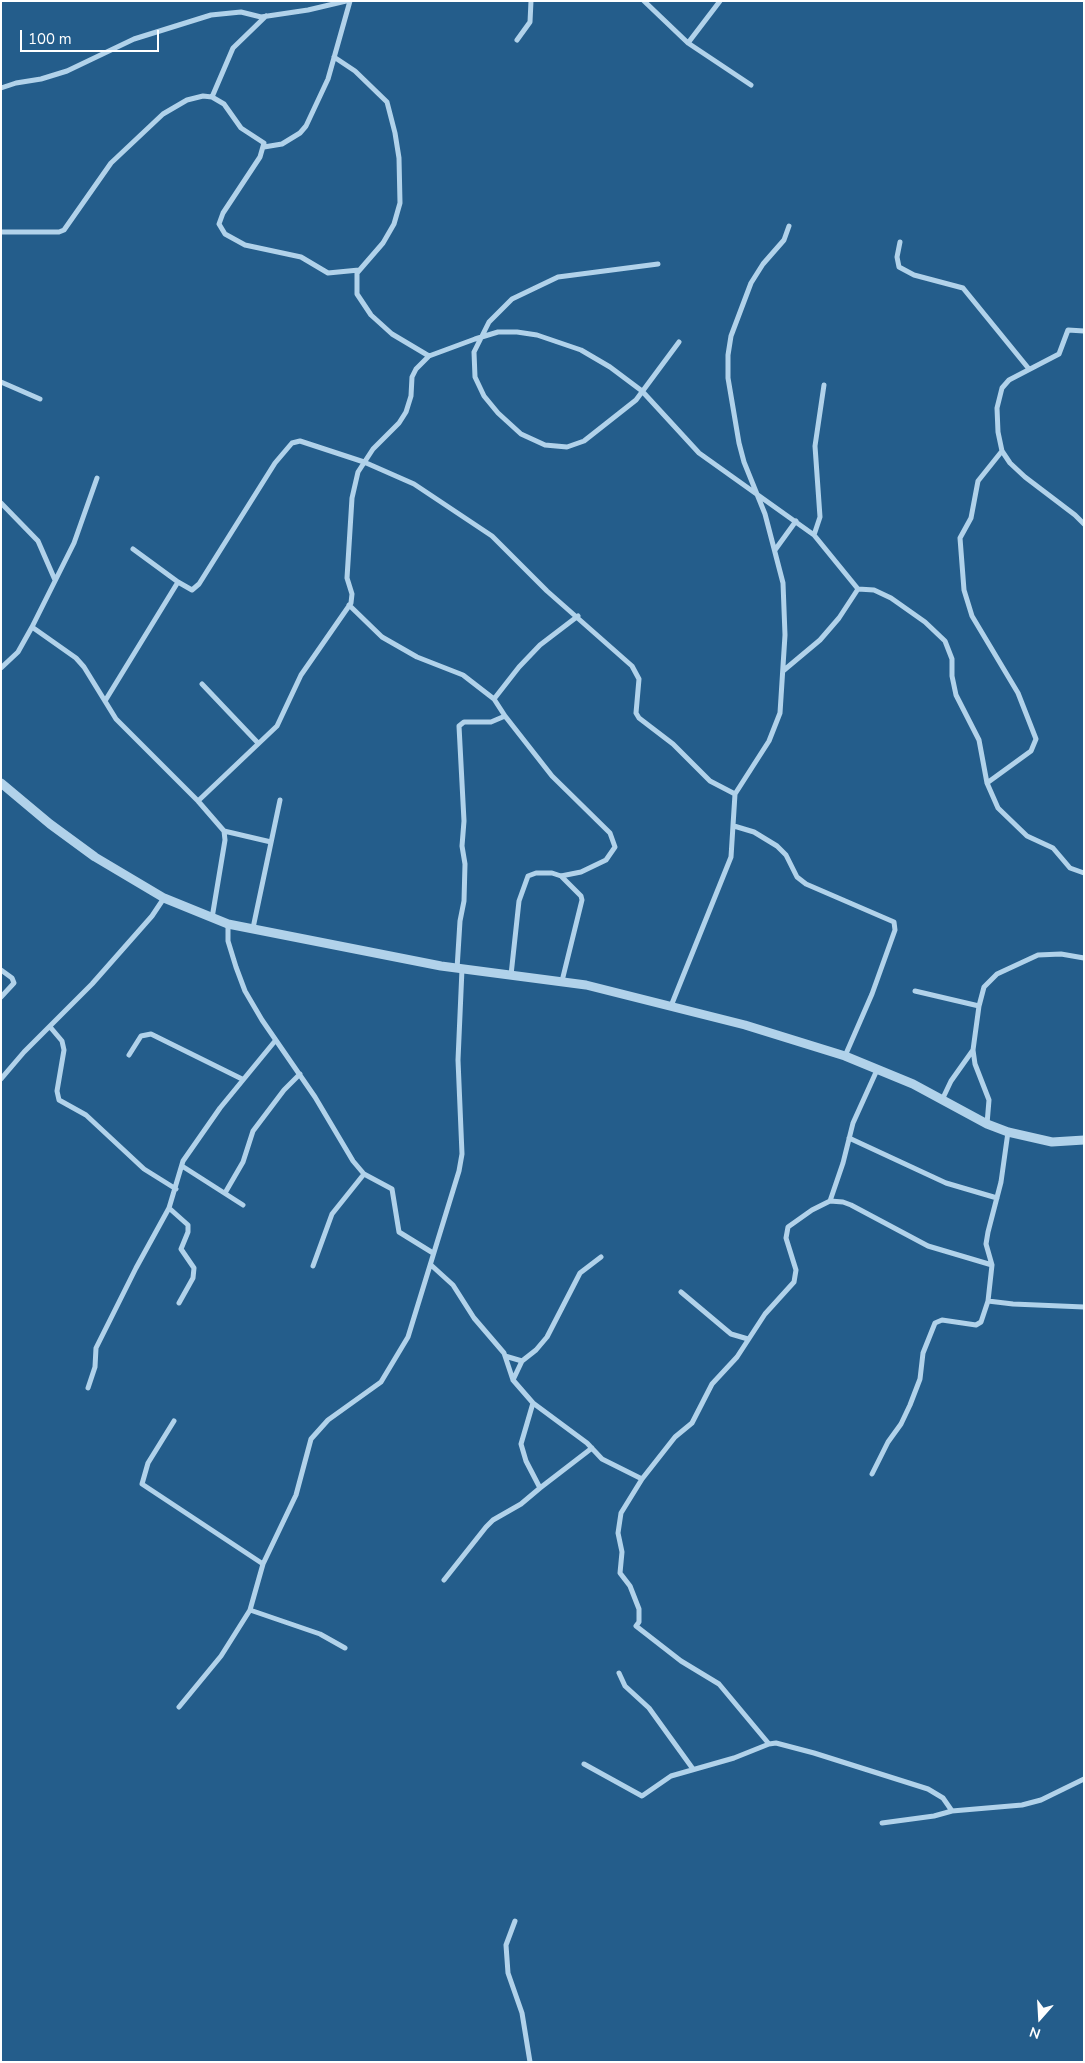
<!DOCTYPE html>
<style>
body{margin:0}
#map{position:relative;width:1085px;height:2063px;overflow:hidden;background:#245d8b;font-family:"Nunito Sans",sans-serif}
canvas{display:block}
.frame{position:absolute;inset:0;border:2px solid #fff;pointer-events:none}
.north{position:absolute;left:1015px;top:1993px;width:50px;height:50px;-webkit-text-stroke:4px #245d8b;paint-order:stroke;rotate:199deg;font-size:14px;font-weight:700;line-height:20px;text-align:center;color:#fff}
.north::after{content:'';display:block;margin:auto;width:18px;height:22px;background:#fff;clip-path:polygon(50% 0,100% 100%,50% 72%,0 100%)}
.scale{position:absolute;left:20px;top:30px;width:139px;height:22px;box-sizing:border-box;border:2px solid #fff;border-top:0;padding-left:6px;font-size:15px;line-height:18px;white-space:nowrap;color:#fff;-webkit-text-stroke:4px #245d8b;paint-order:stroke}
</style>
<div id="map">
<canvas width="1085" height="2063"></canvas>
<div class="frame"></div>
<div class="north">N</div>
<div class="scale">100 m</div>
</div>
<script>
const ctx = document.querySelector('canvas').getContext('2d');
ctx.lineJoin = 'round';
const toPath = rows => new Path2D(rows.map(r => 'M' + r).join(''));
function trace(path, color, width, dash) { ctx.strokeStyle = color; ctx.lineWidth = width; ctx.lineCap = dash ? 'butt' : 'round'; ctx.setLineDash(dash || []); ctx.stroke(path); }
const minor = toPath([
 [644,1,688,43,751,85],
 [517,40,530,22,531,1],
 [688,43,720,1],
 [334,57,355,71,387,102,395,133,399,158,400,203,394,224,383,243,357,273,357,294,371,315,392,334,429,356],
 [1,88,16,83,41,79,67,71,134,39,211,15,241,12,261,17,308,10,346,1],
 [212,97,233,48,266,16],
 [264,147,282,144,300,133,306,126,328,79,350,1],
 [1,232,59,232,64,230,111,163,163,114,187,100,203,96,212,97,224,104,241,128,264,143,260,157,223,213,219,224,225,234,245,245,301,257,328,273,359,270],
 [900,242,897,257,899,267,914,275,963,288,1029,369],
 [658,264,558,277,512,299,489,322,474,352,475,377,484,396,498,413,521,434,545,445,567,447,584,441,636,400,679,342],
 [1084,331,1068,330,1059,354,1009,380,1002,388,997,408,998,432,1002,451,1010,463,1025,477,1075,515,1084,524],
 [1,382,40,399],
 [97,478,74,543,32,627,76,658,84,667,116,719,198,801,224,831,225,840,212,918],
 [1,503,38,541,55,580],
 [814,535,820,517,815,446,824,385],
 [775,550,796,521],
 [178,582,192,590,199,584,275,463,292,443,300,441,364,462,414,484,492,536,547,591,632,666,639,679,636,713,639,718,673,744,710,781,735,794],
 [858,589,874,590,891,598,925,622,945,641,952,659,952,676,956,695,979,740,987,783,998,808,1027,836,1053,848,1070,868,1084,873],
 [349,605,382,637,417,657,463,675,494,699],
 [1,668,18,652,32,627],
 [783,671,820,640,839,618,858,589],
 [202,684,258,743],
 [105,701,178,582,133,549],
 [505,716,552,776,610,833,615,847,606,860,581,872,561,876,552,873,536,873,528,876,519,901,511,975],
 [987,783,1031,751,1036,739,1018,693,972,616,964,590,960,538,971,518,978,481,1002,451],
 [198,801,277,726,301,675,351,603,352,594,347,578,352,498,358,472,373,449,399,423,406,412,411,396,412,377,416,369,429,356,475,339,498,332,517,332,537,335,581,350,610,367,642,391,699,453,814,535,858,589],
 [734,826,754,832,777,846,786,855,797,877,806,884,894,922,895,930,872,994,845,1056],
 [224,831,271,842],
 [561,876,581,896,582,900,562,981],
 [228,924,228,941,236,967,245,991,262,1020,315,1097,353,1161,364,1174,392,1189,399,1232,433,1253],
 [253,928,280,800],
 [457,969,460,921,464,901,465,864,462,846,464,821,459,726,464,722,491,722,505,716,494,699,519,667,540,645,578,616],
 [1,970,12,978,14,983,1,997],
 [915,991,979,1006],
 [671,1006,731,857,735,794,769,741,780,713,785,635,783,583,765,514,744,462,739,443,728,378,728,355,731,336,751,283,763,264,784,240,789,226],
 [51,1028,62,1041,64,1050,57,1091,59,1100,86,1115,144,1169,176,1189],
 [129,1055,141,1036,151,1034,242,1079],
 [1,1079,24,1052,92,984,152,916,164,898],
 [942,1100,951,1081,973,1050],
 [987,1124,989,1100,975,1064,973,1050,979,1006,984,987,997,974,1038,955,1061,954,1084,958],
 [849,1138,946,1183,997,1198],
 [182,1166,243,1205],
 [225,1193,243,1162,253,1131,284,1090,300,1074],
 [830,1201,843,1163,853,1123,877,1070],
 [169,1208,188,1225,188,1232,181,1249,194,1268,193,1278,179,1303],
 [431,1265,453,1285,474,1318,504,1353,513,1380,533,1403,521,1444,526,1461,540,1488,521,1504,493,1520,486,1527,444,1580],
 [313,1266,332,1214,364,1174],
 [681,1292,731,1334,748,1339],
 [988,1301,1013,1304,1084,1307],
 [505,1356,522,1361],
 [513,1380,522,1361,536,1350,547,1337,580,1273,601,1257],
 [88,1388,95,1367,96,1348,136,1268,169,1208,183,1161,220,1108,275,1041],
 [533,1403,587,1443,602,1459,642,1479,675,1437,692,1423,712,1384,737,1357,765,1314,794,1282,796,1270,786,1238,788,1227,812,1210,830,1201,843,1202,851,1205,928,1246,992,1265],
 [174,1421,148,1463,142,1484,263,1564],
 [872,1474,888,1442,901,1424,910,1405,920,1379,923,1353,935,1323,942,1320,976,1325,981,1322,988,1301,992,1265,986,1244,988,1232,1001,1182,1008,1132],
 [642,1479,621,1513,618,1533,622,1552,620,1573,630,1586,639,1609,639,1622,636,1626,681,1661,719,1684,769,1744,776,1743,814,1753,928,1789,943,1798,952,1811,1022,1805,1041,1800,1084,1779],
 [540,1488,592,1448],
 [250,1610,320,1634,345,1648],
 [619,1673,625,1686,649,1708,693,1769],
 [179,1707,221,1656,250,1610,263,1564,296,1495,311,1439,328,1420,381,1382,408,1337,459,1171,462,1154,458,1060,462,969],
 [584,1764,642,1796,671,1776,734,1758,769,1744],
 [882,1823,934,1816,952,1811],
 [515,1921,506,1945,508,1973,522,2013,530,2062]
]);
const tertiary = toPath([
 [1,783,50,824,95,857,164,898,228,924,441,966,586,985,745,1025,845,1056,913,1084,987,1124,1008,1132,1052,1142,1084,1140]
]);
trace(minor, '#b1d2ea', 5);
trace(tertiary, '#b1d2ea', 9);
</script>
